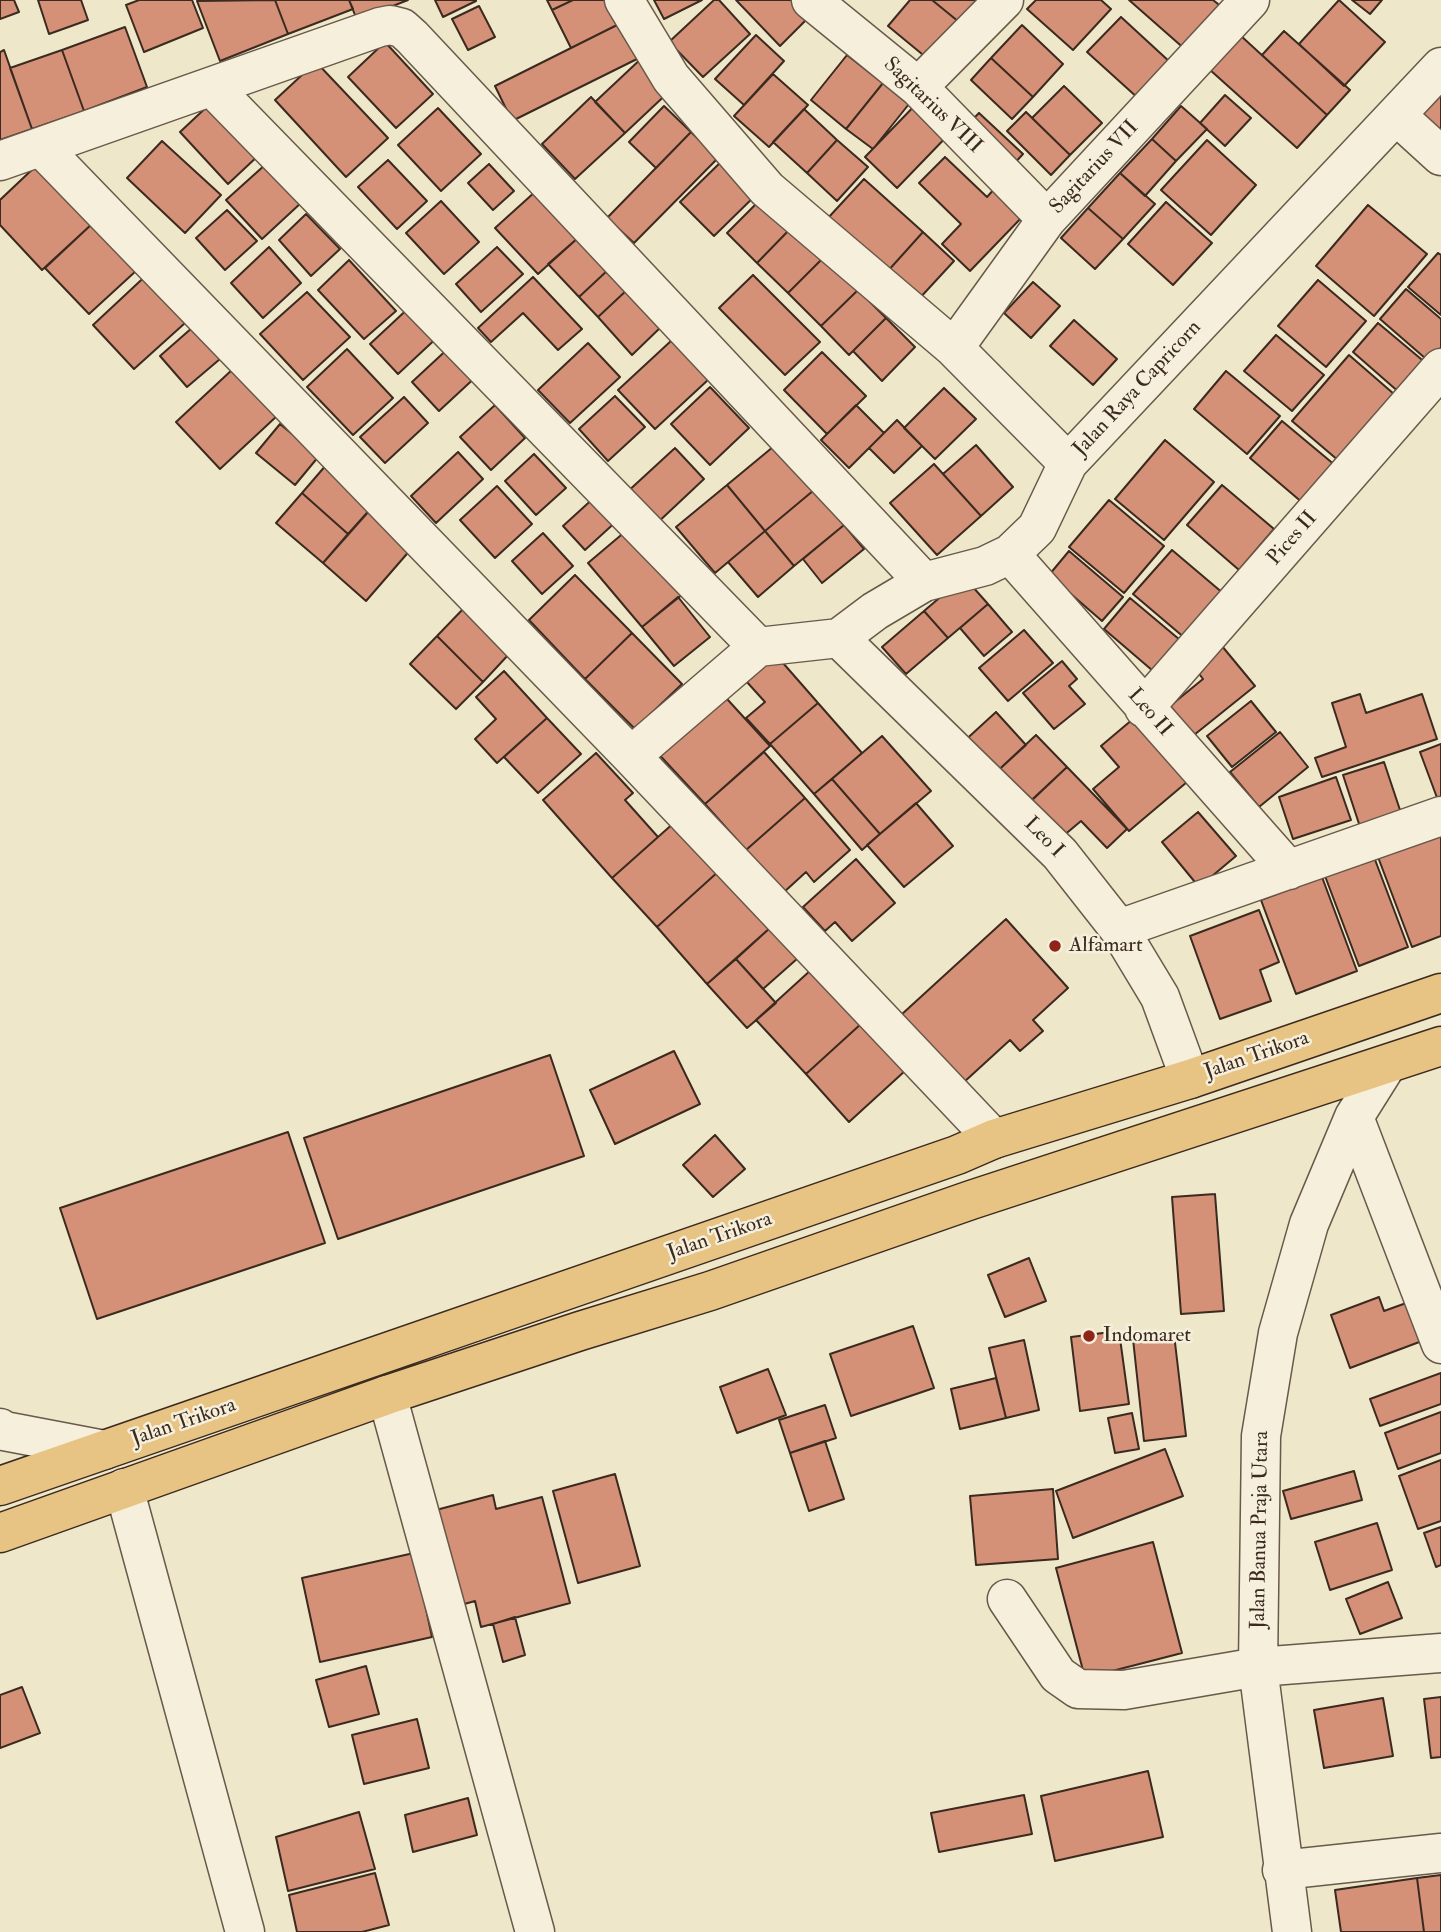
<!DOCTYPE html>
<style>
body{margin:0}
canvas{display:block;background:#efe7c9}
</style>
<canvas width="1441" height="1932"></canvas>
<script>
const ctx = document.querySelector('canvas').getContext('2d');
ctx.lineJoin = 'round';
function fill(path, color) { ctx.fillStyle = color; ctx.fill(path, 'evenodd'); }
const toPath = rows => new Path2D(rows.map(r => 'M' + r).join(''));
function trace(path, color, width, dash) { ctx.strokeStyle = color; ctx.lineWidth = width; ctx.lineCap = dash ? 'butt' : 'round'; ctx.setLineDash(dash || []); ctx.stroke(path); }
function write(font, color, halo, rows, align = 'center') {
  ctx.font = font + ' "IM FELL Double Pica",serif'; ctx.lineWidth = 5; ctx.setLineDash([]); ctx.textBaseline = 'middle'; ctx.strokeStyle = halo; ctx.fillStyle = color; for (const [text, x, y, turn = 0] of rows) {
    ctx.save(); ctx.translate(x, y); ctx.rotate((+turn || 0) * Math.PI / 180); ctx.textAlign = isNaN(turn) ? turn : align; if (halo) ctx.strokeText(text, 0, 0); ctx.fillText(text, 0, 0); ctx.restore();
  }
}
const building = toPath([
 [0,0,14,0,19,12,0,19,0,0],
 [38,0,81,0,88,20,49,34,38,0],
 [139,0,192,0,203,28,144,52,126,5,139,0],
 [275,0,288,34,220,61,197,1,275,0],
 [275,0,349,0,353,9,288,34,275,0],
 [349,0,408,0,357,20,349,0],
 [435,0,476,0,476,1,443,17,435,0],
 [547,0,573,0,552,10,547,0],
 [573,0,612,0,623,22,571,48,552,10,573,0],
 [654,0,702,0,664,19,654,0],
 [714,0,719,0,750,34,703,77,669,42,714,0],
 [736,0,802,0,814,12,780,46,736,0],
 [910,0,932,0,959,22,928,59,888,26,910,0],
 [932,0,978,0,959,22,932,0],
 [1036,0,1101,0,1111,9,1073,50,1027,9,1036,0],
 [1129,0,1213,0,1223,8,1187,51,1129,0],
 [1339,0,1385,42,1344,86,1299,44,1339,0],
 [1352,0,1382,0,1370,14,1352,0],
 [479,6,495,37,468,50,452,19,479,6],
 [1121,17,1171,63,1139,99,1087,52,1121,17],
 [623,22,641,57,512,121,495,86,623,22],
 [1022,25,1063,64,1033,97,991,58,1022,25],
 [125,27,147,87,84,111,62,50,125,27],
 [1284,31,1350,90,1327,115,1262,55,1284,31],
 [756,35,784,61,744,105,715,79,756,35],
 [1240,35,1327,115,1297,148,1209,69,1240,35],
 [385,42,433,94,396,128,348,77,385,42],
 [4,50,32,129,0,140,0,52,4,50],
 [62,50,84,111,32,129,10,68,62,50],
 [645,55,675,86,625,133,595,102,645,55],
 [847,55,883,83,846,129,811,100,847,55],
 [991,58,1033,97,1012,119,971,80,991,58],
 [316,62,388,138,346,177,275,100,316,62],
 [773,74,808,105,769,147,734,116,773,74],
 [883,83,909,104,873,149,846,129,883,83],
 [1064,86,1102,123,1070,155,1032,118,1064,86],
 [1441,90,1441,150,1411,125,1441,90],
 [1225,95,1251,118,1225,146,1200,123,1225,95],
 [591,97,625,133,575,179,542,144,591,97],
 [922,98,954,129,897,188,865,157,922,98],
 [212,102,260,154,228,184,180,132,212,102],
 [664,106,691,132,656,168,629,142,664,106],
 [1181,106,1207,129,1176,161,1152,139,1181,106],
 [438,108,481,154,441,191,398,145,438,108],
 [804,109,837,140,807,173,773,142,804,109],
 [1026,112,1070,155,1051,175,1007,131,1026,112],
 [979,113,1023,154,1012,166,968,124,979,113],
 [691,132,718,158,634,243,607,218,691,132],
 [1152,139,1176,161,1145,196,1120,173,1152,139],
 [837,140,868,167,837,201,807,173,837,140],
 [1207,140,1256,185,1211,235,1161,190,1207,140],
 [162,141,221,195,185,233,127,178,162,141],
 [728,155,762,189,714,236,680,202,728,155],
 [945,157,987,197,996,187,1025,214,970,271,942,244,961,224,919,183,945,157],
 [388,160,427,201,397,229,358,187,388,160],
 [38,164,93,223,42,270,0,225,0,200,38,164],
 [266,164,302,202,262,239,226,200,266,164],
 [489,164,514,191,493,210,468,183,489,164],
 [1120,173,1155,204,1123,239,1088,208,1120,173],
 [864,179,923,232,887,272,828,218,864,179],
 [536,191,579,237,538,274,495,228,536,191],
 [760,200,790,229,757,263,727,233,760,200],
 [441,201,479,242,444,274,406,233,441,201],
 [1166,202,1212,243,1173,285,1128,244,1166,202],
 [1368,205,1427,254,1374,316,1316,266,1368,205],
 [1088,208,1123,239,1095,269,1061,238,1088,208],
 [227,210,257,241,225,270,196,238,227,210],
 [306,214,340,249,311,276,279,240,306,214],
 [93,223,137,270,89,314,45,268,93,223],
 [793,226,824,257,788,293,757,263,793,226],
 [923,232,954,261,918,300,887,272,923,232],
 [579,237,609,269,579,297,548,264,579,237],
 [269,247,301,283,263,318,231,283,269,247],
 [497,247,523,274,481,312,456,284,497,247],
 [1438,253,1441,255,1441,315,1408,287,1438,253],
 [824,257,858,290,821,326,788,293,824,257],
 [349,260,396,311,364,339,318,290,349,260],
 [153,269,195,314,134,369,93,325,153,269],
 [609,269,628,289,598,317,579,297,609,269],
 [753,275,820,342,785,375,719,308,753,275],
 [533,277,582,329,558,350,523,313,491,342,478,328,533,277],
 [1318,280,1366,321,1326,367,1278,326,1318,280],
 [1033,282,1060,306,1031,338,1004,313,1033,282],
 [628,289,662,326,632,355,598,317,628,289],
 [1406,289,1441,319,1441,355,1433,365,1380,319,1406,289],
 [858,290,886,318,849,355,821,326,858,290],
 [307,292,350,337,303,380,260,334,307,292],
 [414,303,442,333,398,374,370,344,414,303],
 [886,318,915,347,882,381,853,351,886,318],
 [1074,320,1117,359,1093,385,1050,346,1074,320],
 [1378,323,1427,364,1401,394,1353,352,1378,323],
 [193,327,220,359,187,387,160,356,193,327],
 [1276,335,1324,375,1292,411,1244,371,1276,335],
 [672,340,709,379,655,429,618,390,672,340],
 [588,343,620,377,570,423,538,390,588,343],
 [453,344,480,373,439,411,412,382,453,344],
 [347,349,393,398,353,435,307,387,347,349],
 [822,352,866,396,827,434,784,390,822,352],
 [1349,355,1402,401,1346,467,1292,421,1349,355],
 [234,368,278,415,220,469,176,422,234,368],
 [1226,371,1280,416,1247,454,1194,409,1226,371],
 [710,387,749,428,710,465,671,424,710,387],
 [944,388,976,419,935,459,904,428,944,388],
 [615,396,645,427,608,461,579,429,615,396],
 [404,397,428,423,385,463,360,437,404,397],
 [495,405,525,438,491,470,460,437,495,405],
 [856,405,884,433,849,468,821,440,856,405],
 [897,420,922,446,894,473,869,448,897,420],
 [1282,421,1336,466,1304,504,1250,458,1282,421],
 [280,424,319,456,295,485,256,453,280,424],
 [785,437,814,490,765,531,727,485,785,437],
 [1165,440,1214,482,1164,540,1115,499,1165,440],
 [976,445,1013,487,981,516,943,474,976,445],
 [675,448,704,479,654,526,625,494,675,448],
 [458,452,483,479,436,523,411,496,458,452],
 [534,454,566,488,536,515,505,481,534,454],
 [327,464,374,505,348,534,302,493,327,464],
 [934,464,981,516,937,555,890,503,934,464],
 [727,485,765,531,715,573,676,527,727,485],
 [1222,485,1274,529,1239,570,1187,525,1222,485],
 [497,486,532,524,495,558,460,520,497,486],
 [814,490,844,525,794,566,765,531,814,490],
 [302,493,348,534,323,563,276,523,302,493],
 [597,495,620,518,585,550,563,526,597,495],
 [1109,500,1164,546,1124,593,1069,547,1109,500],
 [369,511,412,548,366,601,323,563,369,511],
 [633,525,688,590,642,627,588,563,633,525],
 [844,525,864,549,822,583,803,559,844,525],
 [765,531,794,566,758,597,728,562,765,531],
 [543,533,573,566,542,594,512,561,543,533],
 [1172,550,1224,594,1186,639,1133,594,1172,550],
 [1069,551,1123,597,1102,621,1049,575,1069,551],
 [575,575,632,633,585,679,529,620,575,575],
 [964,577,988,604,948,638,924,611,964,577],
 [678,597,710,637,674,666,642,627,678,597],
 [1130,598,1180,640,1153,671,1104,629,1130,598],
 [988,604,1012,632,984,656,960,628,988,604],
 [464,608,510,653,483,682,437,636,464,608],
 [924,611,948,638,906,674,882,647,924,611],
 [1024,630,1053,663,1008,701,979,668,1024,630],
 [632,633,682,684,635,729,585,679,632,633],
 [437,636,483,682,456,709,410,664,437,636],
 [1217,640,1255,686,1194,735,1170,706,1203,679,1190,662,1217,640],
 [776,655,818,703,770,744,746,718,765,702,746,681,776,655],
 [1062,661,1077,679,1069,686,1085,704,1054,729,1023,693,1062,661],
 [504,671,547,718,497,763,475,739,496,719,476,697,504,671],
 [717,688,770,746,705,804,652,747,717,688],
 [1360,694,1366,713,1422,694,1437,739,1322,777,1315,758,1346,747,1332,703,1360,694],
 [1251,701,1276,732,1232,767,1207,736,1251,701],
 [818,703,862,753,814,794,770,744,818,703],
 [996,712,1026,745,991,777,960,745,996,712],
 [547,718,581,754,538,793,504,757,547,718],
 [1133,719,1187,782,1129,831,1093,789,1119,767,1101,746,1133,719],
 [1280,732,1308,767,1259,807,1230,772,1280,732],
 [1036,735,1067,767,1022,809,991,777,1036,735],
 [882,736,931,791,880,834,832,779,882,736],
 [1441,744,1441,803,1439,803,1420,752,1441,744],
 [764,752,805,798,746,850,705,804,764,752],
 [596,753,633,793,625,800,658,837,612,878,543,800,596,753],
 [1384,762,1404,822,1363,836,1343,775,1384,762],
 [1067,767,1127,829,1107,848,1081,821,1062,837,1029,803,1067,767],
 [1336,777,1351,820,1293,839,1279,797,1336,777],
 [832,779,880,834,862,850,814,794,832,779],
 [805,798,850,850,814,882,806,872,783,893,746,850,805,798],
 [916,803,953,846,904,887,867,845,916,803],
 [1198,812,1236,856,1199,887,1162,842,1198,812],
 [676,821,720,870,657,927,612,878,676,821],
 [1441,833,1441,936,1412,947,1378,857,1441,833],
 [1374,857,1408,947,1359,966,1325,876,1374,857],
 [856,859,895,903,852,941,835,922,825,931,803,907,856,859],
 [720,870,771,927,707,984,657,927,720,870],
 [1322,877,1357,971,1296,994,1261,900,1322,877],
 [1259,910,1279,962,1260,970,1271,1001,1220,1019,1190,936,1259,910],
 [1006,919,1068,988,1033,1020,1043,1031,1020,1051,1010,1040,963,1083,901,1015,1006,919],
 [771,927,798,958,763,989,736,959,771,927],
 [736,959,776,1003,747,1028,707,984,736,959],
 [812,969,862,1023,806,1074,756,1020,812,969],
 [862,1023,906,1070,849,1122,806,1074,862,1023],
 [674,1051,700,1104,615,1144,590,1090,674,1051],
 [550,1055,584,1156,338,1239,304,1138,550,1055],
 [288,1132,325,1243,97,1319,60,1208,288,1132],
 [715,1135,745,1169,713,1197,683,1165,715,1135],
 [1215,1194,1224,1311,1181,1314,1172,1197,1215,1194],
 [1029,1258,1046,1301,1005,1317,988,1275,1029,1258],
 [1379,1297,1384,1311,1409,1302,1422,1341,1350,1368,1331,1315,1379,1297],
 [913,1326,934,1388,851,1416,830,1354,913,1326],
 [1119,1331,1129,1404,1080,1411,1071,1337,1119,1331],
 [1174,1334,1186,1436,1144,1441,1133,1339,1174,1334],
 [1024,1340,1039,1410,1006,1418,989,1348,1024,1340],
 [768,1369,786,1415,737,1433,720,1387,768,1369],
 [1441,1373,1441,1404,1380,1426,1370,1399,1441,1373],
 [996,1378,1006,1418,960,1429,951,1389,996,1378],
 [825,1405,836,1438,790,1453,779,1420,825,1405],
 [1441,1412,1441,1453,1398,1469,1385,1433,1441,1412],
 [1132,1413,1139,1449,1115,1453,1108,1418,1132,1413],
 [825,1441,844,1499,809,1511,790,1453,825,1441],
 [1165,1449,1183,1496,1073,1538,1056,1491,1165,1449],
 [1441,1460,1441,1521,1418,1529,1399,1476,1441,1460],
 [1354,1471,1362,1500,1291,1519,1283,1491,1354,1471],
 [615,1474,640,1566,578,1583,553,1491,615,1474],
 [1053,1489,1058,1559,976,1565,970,1496,1053,1489],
 [493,1495,496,1509,542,1497,570,1603,481,1627,475,1601,461,1605,436,1510,493,1495],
 [1377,1523,1392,1570,1330,1590,1315,1542,1377,1523],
 [1441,1527,1441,1565,1436,1567,1424,1533,1441,1527],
 [1153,1542,1182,1653,1085,1678,1056,1568,1153,1542],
 [414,1553,432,1637,320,1662,302,1578,414,1553],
 [1388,1582,1402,1618,1360,1634,1346,1599,1388,1582],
 [515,1617,525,1655,503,1662,493,1624,515,1617],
 [366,1666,379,1714,329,1727,316,1680,366,1666],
 [22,1687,40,1733,0,1748,0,1695,22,1687],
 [1441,1697,1441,1757,1431,1758,1424,1699,1441,1697],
 [1383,1698,1393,1756,1324,1768,1314,1710,1383,1698],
 [417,1719,429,1768,364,1784,352,1735,417,1719],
 [1148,1771,1163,1837,1055,1861,1041,1796,1148,1771],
 [1024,1795,1032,1834,939,1852,931,1813,1024,1795],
 [468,1798,477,1835,413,1852,405,1815,468,1798],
 [359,1812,375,1869,288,1891,276,1837,359,1812],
 [375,1873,389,1925,362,1932,297,1932,289,1895,375,1873],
 [1441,1875,1441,1932,1424,1932,1417,1878,1441,1875],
 [1417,1878,1424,1932,1341,1932,1335,1890,1417,1878]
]);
const minor = toPath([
 [624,0,671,78,767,189,954,348,1068,463],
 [811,0,918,87,1047,219],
 [918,87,1004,0],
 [213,88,758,647],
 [1396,115,1441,156],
 [41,147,631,756,994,1139],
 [0,161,380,27,390,25,402,28,412,37,924,582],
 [954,348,1047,219,1250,0],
 [1010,554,1289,870],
 [839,638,1060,854,1119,929,1160,997,1190,1079],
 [1144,708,1441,368],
 [631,756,758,647,839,638,875,611,924,582,985,566,1010,554,1037,528,1068,463,1441,67],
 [1119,929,1441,816],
 [1354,1117,1441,1344],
 [387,1395,535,1932],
 [0,1428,4,1431,104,1450],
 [124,1488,245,1932],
 [1007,1599,1058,1675,1078,1689,1124,1690,1258,1667,1441,1653],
 [1282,1870,1441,1853],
 [1292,1932,1258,1667,1261,1436,1278,1333,1309,1224,1354,1117,1386,1066]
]);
const major = toPath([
 [0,1486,957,1155,994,1139,1190,1079,1441,993],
 [0,1533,387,1395,580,1331,710,1291,971,1200,1441,1046]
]);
const markers = [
 [1055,946,7,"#8f2418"],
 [1089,1336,7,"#8f2418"]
];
const streetNames = [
 ["Sagitarius VIII",932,106,44],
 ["Sagitarius VII",1095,168,-47],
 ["Jalan Raya Capricorn",1138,389,-47],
 ["Pices II",1293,539,-49],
 ["Leo II",1149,713,49],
 ["Leo I",1043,838,46],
 ["Jalan Trikora",1257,1056,-19],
 ["Jalan Trikora",720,1237,-19],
 ["Jalan Trikora",184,1423,-19],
 ["Jalan Banua Praja Utara",1261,1530,-89]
];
const poiNames = [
 ["Alfamart",1069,946],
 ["Indomaret",1103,1336]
];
fill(building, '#d59078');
trace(building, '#3b2a1f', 2);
trace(minor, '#68594a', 41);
trace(major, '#3b2a1f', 41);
trace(minor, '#f5efdc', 38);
trace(major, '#e8c484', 38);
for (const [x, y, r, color] of markers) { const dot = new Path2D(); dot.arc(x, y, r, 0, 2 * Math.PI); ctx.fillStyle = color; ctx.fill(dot); trace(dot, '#f5efdc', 2.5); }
write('21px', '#3b2a1f', '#f5efdc', streetNames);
write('21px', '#3b2a1f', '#f5efdc', poiNames, 'left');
</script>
